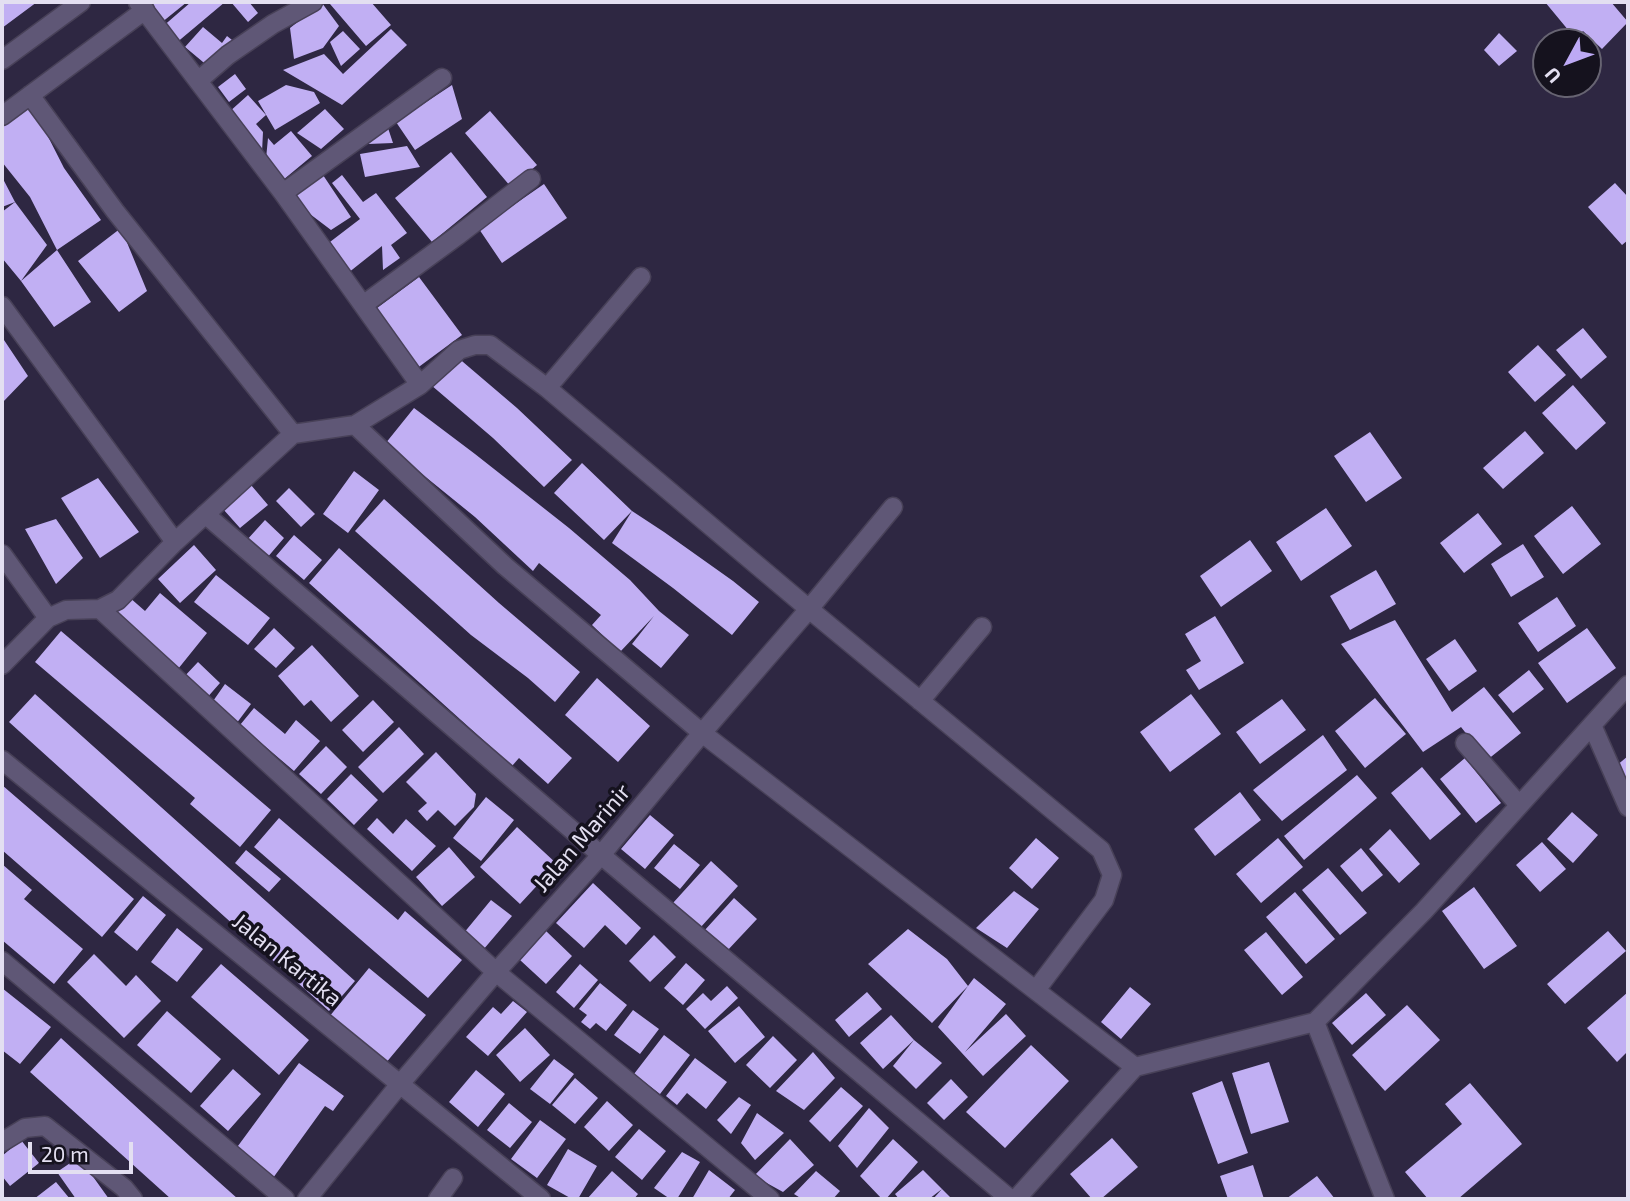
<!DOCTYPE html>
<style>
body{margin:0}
#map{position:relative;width:1630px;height:1201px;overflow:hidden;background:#2e2742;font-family:"Exo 2",sans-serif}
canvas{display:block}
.frame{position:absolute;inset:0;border:4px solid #e3dff1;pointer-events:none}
.north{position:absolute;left:1532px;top:28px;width:70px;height:70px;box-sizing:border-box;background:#15121e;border:2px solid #676472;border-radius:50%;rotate:229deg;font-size:19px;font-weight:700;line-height:28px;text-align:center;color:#e3dff1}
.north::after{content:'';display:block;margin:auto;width:24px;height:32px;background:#bda9f5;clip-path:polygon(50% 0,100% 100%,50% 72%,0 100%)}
.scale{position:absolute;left:28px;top:1142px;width:105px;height:32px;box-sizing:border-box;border:4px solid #e3dff1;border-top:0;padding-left:9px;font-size:21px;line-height:24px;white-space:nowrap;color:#e3dff1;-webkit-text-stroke:5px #15121e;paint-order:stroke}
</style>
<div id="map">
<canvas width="1630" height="1201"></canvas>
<div class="frame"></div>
<div class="north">U</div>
<div class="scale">20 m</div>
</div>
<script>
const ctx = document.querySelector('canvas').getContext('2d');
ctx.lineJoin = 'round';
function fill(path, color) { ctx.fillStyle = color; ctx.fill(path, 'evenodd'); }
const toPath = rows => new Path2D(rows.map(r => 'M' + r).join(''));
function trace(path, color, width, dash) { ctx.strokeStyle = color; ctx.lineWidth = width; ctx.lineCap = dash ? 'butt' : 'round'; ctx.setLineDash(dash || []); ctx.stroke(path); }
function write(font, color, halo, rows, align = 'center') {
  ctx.font = font + ' "Exo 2",sans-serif'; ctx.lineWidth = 7; ctx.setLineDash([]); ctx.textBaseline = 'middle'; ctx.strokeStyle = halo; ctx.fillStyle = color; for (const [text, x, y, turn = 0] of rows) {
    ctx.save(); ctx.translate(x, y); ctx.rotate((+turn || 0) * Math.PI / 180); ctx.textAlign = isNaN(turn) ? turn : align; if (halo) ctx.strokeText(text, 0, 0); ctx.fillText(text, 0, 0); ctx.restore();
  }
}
const building = toPath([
 [2,2,37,2,2,28],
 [143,2,187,2,161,23],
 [191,2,225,2,175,44,161,28],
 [231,2,249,2,258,13,248,22],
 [333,2,371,2,391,25,366,46,330,4],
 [1545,2,1611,2,1628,22,1602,49,1583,31,1572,42,1569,42,1559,33,1569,31],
 [322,3,339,26,323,48,294,59,290,28],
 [203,27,222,43,227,36,232,40,209,67,185,47],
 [391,29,407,45,342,105,283,70,324,54,343,74],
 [343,31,360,49,341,66,330,42],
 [1499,33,1517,51,1499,66,1484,50],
 [235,74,246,89,229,102,218,87],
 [286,85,314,92,320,103,275,130,258,101],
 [452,85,462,119,415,150,396,122],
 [248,95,266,115,256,124,263,132,262,152,228,113],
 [31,103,64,168,101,220,57,250,30,197,2,162,2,125],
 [325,109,344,129,321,149,297,133],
 [490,111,537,165,511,187,465,133],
 [388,128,393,143,368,144],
 [291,131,312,156,283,180,266,159,268,138,274,145],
 [407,146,420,167,365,177,360,154],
 [451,152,487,197,432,242,395,198],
 [323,175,351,217,331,230,302,208,294,196],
 [342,175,363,202,376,193,407,233,391,245,400,258,383,270,382,246,348,273,326,245,360,219,332,183],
 [2,177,15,202,47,245,21,281,2,258,2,212,15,202,2,207],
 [1615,183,1628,197,1628,240,1622,245,1588,207],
 [544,184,567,218,502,263,479,229],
 [121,228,147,291,119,312,78,261],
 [57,250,91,302,54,327,21,281],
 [419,277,462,335,416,369,373,311],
 [1583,328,1607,357,1581,379,1556,350],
 [2,337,28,376,2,403],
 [1538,345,1566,375,1535,402,1508,372],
 [456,356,517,408,572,460,544,487,493,438,431,385],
 [1573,385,1606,423,1576,450,1542,413],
 [414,408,475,454,569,528,630,580,659,611,689,635,661,668,632,644,654,616,620,652,592,625,601,615,539,563,533,571,475,517,385,444],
 [1525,431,1544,453,1503,489,1483,468],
 [1370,432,1402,478,1366,502,1334,456],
 [582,463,632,511,604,540,554,493],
 [354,471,379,490,348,533,323,514],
 [98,478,139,532,100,558,61,498],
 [251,485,268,505,240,528,223,509],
 [289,488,315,514,301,527,276,501],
 [384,499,499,603,580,672,555,702,528,678,471,635,355,531],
 [1572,506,1601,544,1563,574,1534,536],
 [1326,508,1352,546,1301,581,1276,542],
 [632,511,664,532,733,581,759,602,732,635,673,588,612,543],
 [1478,513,1502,544,1464,573,1440,543],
 [56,519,83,558,56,584,25,529],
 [265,520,284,538,266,559,246,541],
 [294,535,322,560,304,580,276,556],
 [1250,540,1272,571,1221,607,1200,576],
 [1523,544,1544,577,1511,597,1491,564],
 [194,545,216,570,180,603,158,579],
 [339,548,572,758,548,784,519,758,512,766,309,583],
 [1376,570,1396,604,1350,630,1330,596],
 [216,575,270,618,248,645,194,602],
 [160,593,207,633,178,669,114,615,129,597,145,611],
 [1557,597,1576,626,1538,652,1518,623],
 [1215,616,1244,663,1199,690,1186,670,1201,661,1185,634],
 [1395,620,1452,712,1484,687,1521,733,1487,760,1461,727,1423,752,1341,644],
 [274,628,295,648,276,668,254,649],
 [1587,628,1616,668,1567,703,1538,663],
 [61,631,271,810,240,847,190,804,195,798,35,662],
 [1455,639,1477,671,1449,691,1426,659],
 [312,645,359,696,331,722,311,700,304,706,278,676],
 [198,662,220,683,205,700,182,679],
 [1529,670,1544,689,1513,713,1498,695],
 [597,678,650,726,618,762,565,715],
 [225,684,251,704,236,724,211,704],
 [35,694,355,981,329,1011,9,722],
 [1191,694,1221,734,1170,772,1140,732],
 [1375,698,1406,734,1365,768,1335,731],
 [1282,699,1306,730,1260,764,1236,732],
 [373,700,394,722,363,752,342,730],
 [254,708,285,734,296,720,320,741,294,771,240,725],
 [399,727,424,754,383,793,358,767],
 [1323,735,1347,770,1282,821,1253,790],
 [326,746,347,767,321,794,299,774],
 [436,752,476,794,474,807,455,826,438,810,427,821,418,811,427,803,406,782],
 [1628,756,1628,781,1616,766],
 [1465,758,1501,803,1476,823,1440,779],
 [1422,767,1461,814,1430,840,1391,793],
 [351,774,378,800,354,825,327,799],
 [1357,775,1377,798,1304,860,1284,836],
 [2,785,134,899,102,937,2,850],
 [1240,792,1261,820,1215,856,1194,829],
 [486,797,514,820,481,861,453,838],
 [1572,812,1598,835,1573,863,1547,839],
 [650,815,674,835,645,869,621,849],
 [279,818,398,920,405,911,462,960,428,998,254,847],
 [377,818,393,834,406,819,436,846,412,871,367,829],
 [517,827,557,864,520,904,480,867],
 [1390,829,1420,864,1399,883,1369,849],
 [1036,838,1059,858,1032,889,1009,868],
 [1278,838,1303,867,1261,903,1236,874],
 [1542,842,1566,869,1540,892,1516,865],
 [674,844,700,865,680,889,654,868],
 [449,847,475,877,442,906,416,877],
 [1361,848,1383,875,1362,892,1340,866],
 [246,850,281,879,269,892,235,863],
 [711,861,738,886,700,928,673,903],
 [2,864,32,890,24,899,83,949,54,984,2,940],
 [1328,868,1367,913,1340,935,1302,890],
 [593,883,641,928,626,945,605,925,584,948,556,923],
 [1474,887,1517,946,1484,969,1442,911],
 [1014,891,1039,909,1007,948,976,928],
 [1295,892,1335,939,1306,964,1266,917],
 [143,896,166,915,137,951,114,932],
 [734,898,757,919,726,952,704,931],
 [491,900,512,916,483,950,463,934],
 [177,928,203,949,177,982,151,962],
 [908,929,947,959,968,986,974,978,1006,1004,965,1052,1006,1014,1026,1036,983,1076,938,1027,968,986,932,1023,868,964],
 [546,931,572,956,546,984,520,960],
 [1608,931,1626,951,1565,1004,1547,984],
 [1266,932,1303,977,1282,995,1244,950],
 [654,935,676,957,650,982,629,961],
 [94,954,126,986,136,975,161,1001,124,1038,67,982],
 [686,963,705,980,683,1005,664,988],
 [221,964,309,1040,279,1075,191,997],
 [580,964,598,980,574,1008,556,992],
 [369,968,426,1015,385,1064,329,1017],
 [600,983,627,1005,606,1031,596,1023,590,1029,581,1022,587,1015,579,1009],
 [727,986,738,998,705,1029,686,1009,703,993,711,1001],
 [1130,987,1151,1004,1121,1039,1101,1022],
 [2,988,51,1027,20,1064,2,1050],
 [867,992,882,1009,849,1037,835,1020],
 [1628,992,1628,1051,1617,1062,1587,1028],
 [1366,993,1386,1015,1352,1045,1332,1023],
 [513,1001,527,1012,488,1056,466,1037,493,1007,501,1014],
 [1407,1005,1440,1040,1385,1091,1352,1055],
 [739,1006,765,1037,735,1063,708,1031],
 [633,1010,659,1029,640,1054,614,1035],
 [167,1011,221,1059,191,1093,137,1045],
 [891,1015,914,1040,883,1069,860,1043],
 [525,1028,550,1055,520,1082,496,1055],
 [664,1035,690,1055,660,1094,634,1074],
 [773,1036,797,1060,770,1088,746,1065],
 [61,1038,191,1157,238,1199,171,1199,30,1072],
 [914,1040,942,1063,916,1089,893,1066],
 [1031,1045,1069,1081,1005,1148,966,1112],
 [813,1052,835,1078,804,1110,776,1091],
 [695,1058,727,1082,706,1109,687,1093,677,1105,666,1096],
 [554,1059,574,1074,550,1104,530,1089],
 [1269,1062,1289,1122,1251,1134,1232,1073],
 [299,1063,344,1096,333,1111,325,1106,273,1178,235,1150],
 [233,1069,261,1094,228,1131,200,1106],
 [476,1070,505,1094,478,1127,449,1102],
 [575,1078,598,1098,575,1124,552,1105],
 [951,1079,968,1097,944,1120,927,1103],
 [1222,1081,1248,1153,1218,1164,1192,1093],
 [1470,1083,1522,1144,1458,1199,1428,1199,1405,1172,1462,1124,1445,1104],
 [841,1087,863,1106,830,1142,809,1121],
 [739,1097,751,1105,731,1134,717,1120],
 [607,1101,633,1125,609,1151,584,1127],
 [509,1103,532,1122,510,1148,487,1130],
 [869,1108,889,1128,857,1168,838,1146],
 [757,1113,784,1133,755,1160,741,1143],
 [540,1120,566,1139,537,1178,511,1159],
 [639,1129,666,1151,642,1180,615,1157],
 [1112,1138,1138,1167,1101,1199,1092,1199,1070,1174],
 [790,1139,814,1165,783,1192,754,1176],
 [893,1139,918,1162,886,1199,882,1199,860,1176],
 [21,1140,39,1163,10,1186,2,1176,2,1156],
 [568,1149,597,1166,578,1199,572,1199,547,1185],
 [682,1152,700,1162,677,1199,670,1199,654,1188],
 [79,1157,109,1199,76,1199,57,1172],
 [1253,1165,1264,1199,1228,1199,1220,1176],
 [709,1170,735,1190,728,1199,692,1199],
 [923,1170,952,1199,933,1199,942,1189,929,1199,899,1199,895,1194],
 [612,1171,638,1194,634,1199,587,1199],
 [816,1171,840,1191,833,1199,802,1199,794,1194],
 [1317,1176,1335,1199,1286,1199],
 [56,1182,70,1199,34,1199]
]);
const service = toPath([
 [438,1199,453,1178]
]);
const minor = toPath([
 [138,2,283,193,420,385],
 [2,60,81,2],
 [198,81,228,55,273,24,313,2],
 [30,95,115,211,293,434],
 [2,116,145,10],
 [283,193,442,78],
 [363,305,457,236,531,179],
 [2,306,175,542],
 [547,388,641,277],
 [355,425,505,566,702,733,1135,1067],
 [205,514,601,855,1010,1199],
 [2,554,48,618],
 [100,609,496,972,770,1199],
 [2,665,48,618,66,610,100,609,118,600,175,542,293,434,355,425,420,385,459,350,475,345,490,345,547,388,809,609,1101,850,1112,875,1104,900,1036,990],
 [920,701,982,627],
 [1592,725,1628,807],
 [1465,743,1519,805],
 [2,760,541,1199],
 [2,961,285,1199],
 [1315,1022,1385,1199],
 [2,1142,25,1128,45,1126,124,1188,133,1199],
 [307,1199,400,1084,496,972,601,855,702,733,809,609,893,507],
 [1016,1199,1135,1067,1315,1022,1424,911,1628,685]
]);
const streetNames = [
 ["Jalan Marinir",582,838,-49],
 ["Jalan Kartika",287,960,39]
];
fill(building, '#c1aff3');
trace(service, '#484158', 21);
trace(minor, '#484158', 21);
trace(service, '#5f5776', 18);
trace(minor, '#5f5776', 18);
write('23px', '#e3dff1', '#15121e', streetNames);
</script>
